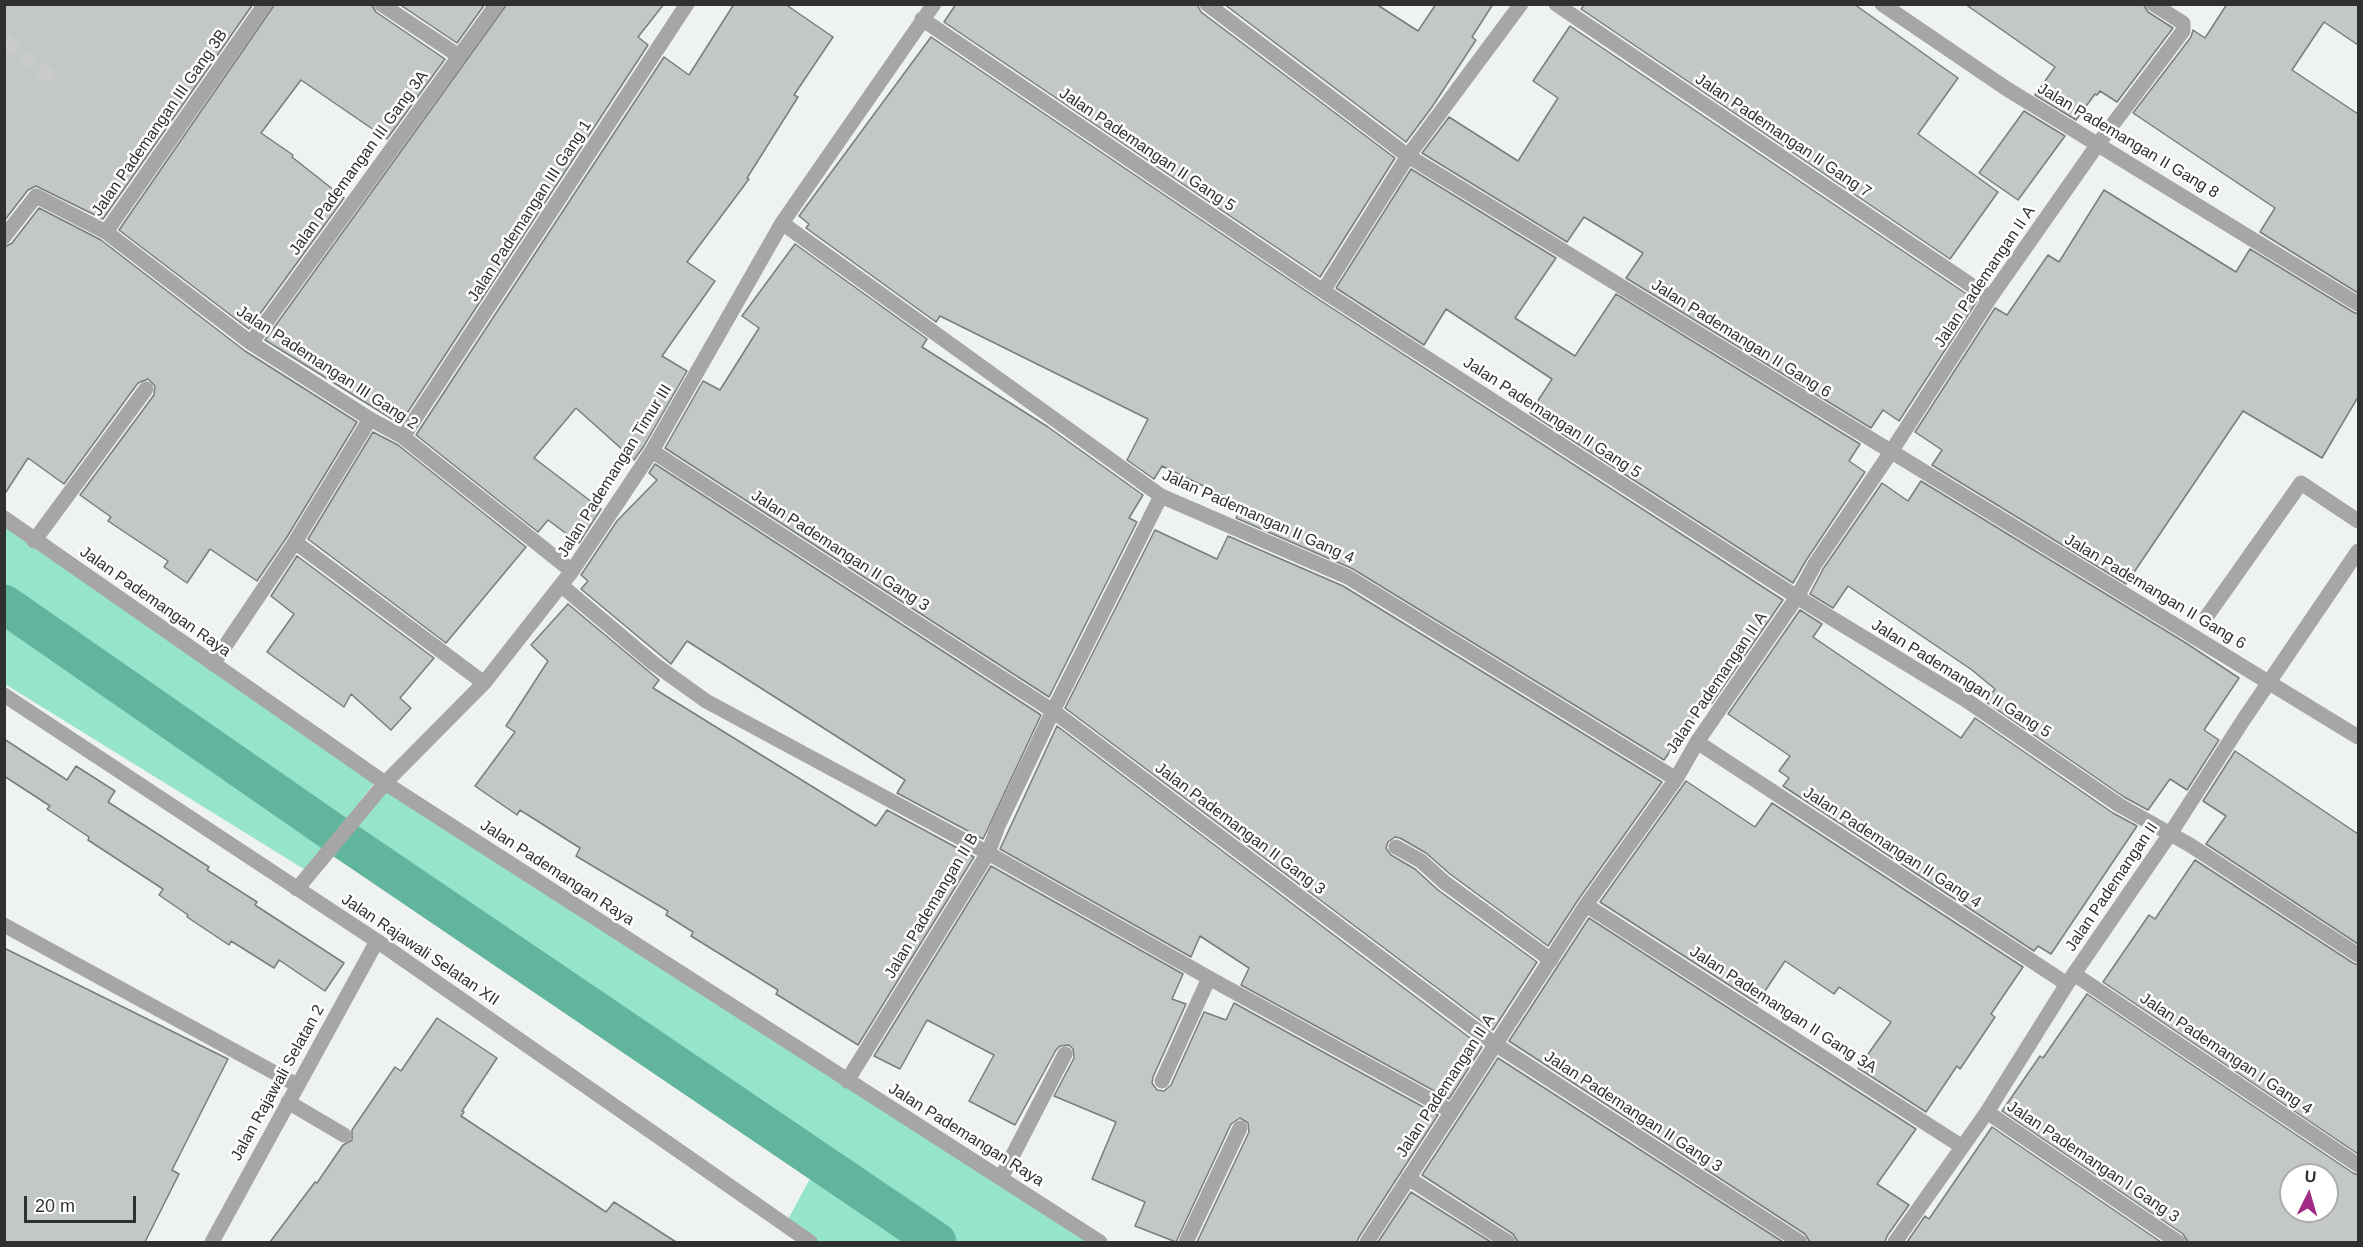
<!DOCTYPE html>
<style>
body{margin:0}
#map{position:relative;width:2363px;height:1247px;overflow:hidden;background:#eef2f1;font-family:Helvetica,sans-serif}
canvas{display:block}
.frame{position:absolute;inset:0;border:6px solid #2f3030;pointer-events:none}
.north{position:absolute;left:2279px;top:1163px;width:60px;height:60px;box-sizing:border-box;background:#fff;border:2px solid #acacac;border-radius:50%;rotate:5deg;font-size:16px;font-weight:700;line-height:24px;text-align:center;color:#2f3030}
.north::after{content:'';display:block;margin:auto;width:21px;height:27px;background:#a02a84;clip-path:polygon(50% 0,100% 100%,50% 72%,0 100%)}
.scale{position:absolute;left:24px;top:1196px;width:112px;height:27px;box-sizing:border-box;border:3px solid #2f3030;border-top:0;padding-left:8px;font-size:18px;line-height:21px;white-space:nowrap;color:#2f3030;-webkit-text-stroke:4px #fff;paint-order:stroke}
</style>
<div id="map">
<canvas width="2363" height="1247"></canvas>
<div class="frame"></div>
<div class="north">U</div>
<div class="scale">20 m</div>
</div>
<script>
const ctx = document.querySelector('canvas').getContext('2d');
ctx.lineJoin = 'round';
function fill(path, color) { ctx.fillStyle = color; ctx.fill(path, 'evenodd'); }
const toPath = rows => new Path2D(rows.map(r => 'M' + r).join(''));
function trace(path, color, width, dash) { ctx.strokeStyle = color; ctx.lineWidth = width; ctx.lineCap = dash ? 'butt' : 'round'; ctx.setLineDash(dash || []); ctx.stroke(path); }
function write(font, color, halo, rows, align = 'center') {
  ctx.font = font + ' Helvetica,sans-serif'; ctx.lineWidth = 5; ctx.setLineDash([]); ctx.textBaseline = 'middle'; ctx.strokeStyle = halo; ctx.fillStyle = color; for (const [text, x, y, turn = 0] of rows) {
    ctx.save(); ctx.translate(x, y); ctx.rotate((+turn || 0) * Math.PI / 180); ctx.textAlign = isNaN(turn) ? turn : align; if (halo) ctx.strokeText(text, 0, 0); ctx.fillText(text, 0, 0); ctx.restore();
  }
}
const green = toPath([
 [4,523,375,782,340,827,5,604],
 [4,613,343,839,385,783,1096,1242,810,1242,785,1225,819,1162,344,840,307,871,5,684]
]);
const canal = toPath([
 [4,604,344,840,937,1242]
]);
const building = toPath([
 [4,4,253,4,103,219,36,186,28,190,4,221,4,4],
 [275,4,371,4,376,12,445,59,387,139,301,80,261,133,293,155,292,157,344,198,249,329,119,230,275,4],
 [399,4,485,4,457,43,399,4],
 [507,4,664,4,638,37,648,45,400,424,265,340,507,4],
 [734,4,785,4,833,37,794,95,798,97,747,178,749,179,687,262,715,281,662,356,687,371,644,446,634,460,576,408,534,458,601,509,579,543,548,520,538,532,416,435,664,57,689,75,734,4],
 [956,4,1197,4,1201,12,1395,158,1320,277,944,22,956,4],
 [1224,4,1376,4,1418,31,1436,4,1493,4,1472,37,1476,40,1432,107,1406,142,1224,4],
 [1585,4,1854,4,1958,78,1918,134,1998,192,1950,259,1581,9,1585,4],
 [1965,4,2143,4,2148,12,2173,28,2117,102,2100,91,2097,95,2095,94,2076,120,2035,95,2055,67,1965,4],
 [2227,4,2358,4,2358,45,2324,22,2292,70,2358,114,2358,293,2260,232,2275,208,2133,113,2191,37,2193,30,2205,38,2227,4],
 [1570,26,1977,301,1899,421,1883,410,1871,428,1626,278,1643,253,1584,217,1567,242,1422,153,1449,117,1518,161,1558,98,1533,81,1570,26],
 [931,37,1318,299,1783,600,1712,703,1706,699,1664,760,1353,569,1236,518,1243,505,1162,466,1154,479,1127,460,1148,419,940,316,936,322,806,228,809,224,799,216,931,37],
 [2024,111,2065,136,2018,200,1979,173,2024,111],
 [1411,169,1556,258,1515,318,1575,356,1616,294,1860,444,1849,461,1865,472,1807,559,1793,583,1530,413,1552,379,1446,309,1424,345,1336,288,1411,169],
 [2104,190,2236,272,2250,249,2353,312,2358,314,2358,397,2322,458,2243,411,2126,584,1932,465,1942,450,1915,432,1995,308,2007,315,2048,255,2059,262,2104,190],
 [39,208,101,240,245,351,357,422,287,537,257,581,210,549,187,583,164,567,168,561,108,521,111,517,80,495,154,395,155,386,148,379,138,383,64,484,28,458,4,495,4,247,12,243,39,208],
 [795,244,927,339,922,347,1048,427,1143,495,1129,518,1137,522,1049,697,665,448,703,381,720,390,759,328,742,316,795,244],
 [373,432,398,445,526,547,446,643,308,539,373,432],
 [655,464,1041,715,983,839,897,793,905,780,687,641,671,664,581,589,588,581,581,575,617,521,657,480,649,473,655,464],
 [1921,481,2186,643,2239,678,2204,730,2219,740,2187,790,2170,779,2148,810,2124,797,1986,702,1995,689,1972,670,1848,586,1833,608,1810,594,1823,569,1882,483,1908,501,1921,481],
 [1155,530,1217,559,1228,536,1343,586,1662,782,1578,900,1548,946,1450,874,1426,853,1400,838,1395,837,1388,842,1386,848,1391,855,1415,869,1438,890,1537,962,1493,1030,1065,708,1155,530],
 [297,556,434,658,400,698,411,708,391,730,351,694,344,707,267,652,294,614,271,596,297,556],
 [568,604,659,680,653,688,876,826,887,810,974,857,858,1045,776,994,778,990,691,936,693,932,666,915,668,911,576,856,580,848,520,810,517,815,475,786,515,732,506,726,548,661,531,645,568,604],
 [1800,610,1822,624,1813,637,1961,738,1975,718,2113,813,2137,826,2051,954,2038,946,2034,951,1783,786,1789,778,1779,771,1790,756,1728,714,1800,610],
 [1057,726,1482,1047,1449,1099,1241,985,1249,968,1200,936,1191,957,1000,849,1057,726],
 [4,739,67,780,76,766,115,791,108,802,209,867,207,870,257,902,255,905,344,963,325,991,279,960,274,968,231,941,229,945,187,917,188,915,159,895,163,889,88,840,89,837,47,809,50,806,4,776,4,739],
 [2235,751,2358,834,2358,944,2206,844,2226,816,2203,801,2235,751],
 [1686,781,1755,827,1772,803,2023,967,1991,1014,1995,1017,1960,1069,1957,1066,1926,1112,1858,1068,1891,1022,1839,987,1834,994,1785,961,1757,1003,1600,902,1686,781],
 [2195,860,2353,963,2358,965,2358,1154,2103,982,2149,915,2155,919,2195,860],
 [991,866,1183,974,1172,999,1186,1004,1153,1077,1152,1083,1157,1090,1164,1091,1171,1085,1204,1012,1226,1020,1234,1003,1438,1115,1359,1237,1357,1242,1197,1242,1249,1132,1248,1123,1240,1118,1231,1124,1176,1242,1135,1226,1145,1202,1092,1179,1116,1122,1054,1096,1074,1058,1073,1049,1069,1045,1060,1046,1056,1050,1015,1125,969,1101,994,1055,927,1020,900,1069,874,1056,991,866],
 [1589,918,1916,1129,1877,1184,1909,1205,1887,1236,1885,1242,1810,1242,1805,1234,1509,1041,1589,918],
 [4,948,228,1059,172,1170,179,1174,145,1242,4,1242,4,948],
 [2087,994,2353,1173,2358,1175,2358,1242,2188,1242,2183,1234,2002,1111,2040,1056,2043,1058,2087,994],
 [2291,1175,2327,1175,2327,1211,2291,1211,2291,1175],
 [437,1018,497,1058,462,1111,464,1112,461,1116,606,1212,614,1202,676,1242,270,1242,315,1182,317,1183,343,1145,352,1140,352,1130,395,1067,401,1071,437,1018],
 [1498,1058,1783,1242,1518,1242,1513,1234,1422,1175,1498,1058],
 [1992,1127,2161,1242,1907,1242,1925,1216,1929,1219,1992,1127],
 [1411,1192,1491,1242,1378,1242,1411,1192]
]);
const minorTunnel = toPath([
 [4,41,53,79]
]);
const minor = toPath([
 [381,4,459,56],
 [1207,4,1408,156,2358,737],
 [1556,4,1990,298],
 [1882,4,2007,89,2358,304],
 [922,19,1323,291,1797,597,1966,700,2119,805,2190,845,2358,955],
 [782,223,1161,496,1348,577,1676,779],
 [106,232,265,4],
 [4,237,36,196,106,232,251,343,370,419,403,437,572,571],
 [1323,291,1408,156,1521,4],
 [251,343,497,4],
 [403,437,687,4],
 [652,451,1053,711,1495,1044,1800,1242],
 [4,518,385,783,1100,1242],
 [34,541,146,389],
 [295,542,484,683],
 [562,586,653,663,706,701,988,853,1209,978,1451,1111],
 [2207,616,2301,483,2358,521],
 [213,664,295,542,370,419],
 [4,695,377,941,810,1242],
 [1697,742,2067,984],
 [1396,847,1421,861,1444,882,1551,960],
 [297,889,385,783,484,683,572,571,652,451,782,223,934,4],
 [1586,905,1961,1146],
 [4,925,297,1085],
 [2074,974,2358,1165],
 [847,1081,988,853,998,826,1053,711,1161,496],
 [1162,1081,1209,978],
 [288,1102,344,1135],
 [1987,1112,2178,1242],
 [1001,1178,1065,1054],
 [1408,1178,1508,1242],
 [212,1242,377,941],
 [1186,1242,1240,1128],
 [1367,1242,1586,905,1676,779,1697,742,1797,597,1815,564,1891,452,1990,298,2098,144,2183,31,2183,23,2153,4],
 [1895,1242,1987,1112,2067,984,2170,834,2244,719,2358,551]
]);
const streetNames = [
 ["Jalan Pademangan III Gang 3B",160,123,-55],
 ["Jalan Pademangan II Gang 7",1783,136,34],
 ["Jalan Pademangan II Gang 8",2128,141,31],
 ["Jalan Pademangan II Gang 5",1147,150,34],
 ["Jalan Pademangan III Gang 3A",359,163,-54],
 ["Jalan Pademangan III Gang 1",530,211,-57],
 ["Jalan Pademangan II A",1985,277,-56],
 ["Jalan Pademangan II Gang 6",1741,339,32],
 ["Jalan Pademangan III Gang 2",327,368,33],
 ["Jalan Pademangan II Gang 5",1552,418,33],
 ["Jalan Pademangan Timur III",615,471,-58],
 ["Jalan Pademangan II Gang 4",1258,517,24],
 ["Jalan Pademangan II Gang 3",840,551,33],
 ["Jalan Pademangan II Gang 6",2155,592,31],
 ["Jalan Pademangan Raya",155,602,35],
 ["Jalan Pademangan II Gang 5",1961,679,32],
 ["Jalan Pademangan II A",1717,683,-56],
 ["Jalan Pademangan II Gang 3",1240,829,37],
 ["Jalan Pademangan II Gang 4",1892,848,33],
 ["Jalan Pademangan Raya",557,873,33],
 ["Jalan Pademangan II",2112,887,-56],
 ["Jalan Pademangan II B",932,906,-59],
 ["Jalan Rajawali Selatan XII",420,950,34],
 ["Jalan Pademangan II Gang 3A",1783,1010,33],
 ["Jalan Pademangan I Gang 4",2226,1054,34],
 ["Jalan Rajawali Selatan 2",278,1083,-61],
 ["Jalan Pademangan II A",1446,1086,-57],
 ["Jalan Pademangan II Gang 3",1633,1112,33],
 ["Jalan Pademangan Raya",966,1135,32],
 ["Jalan Pademangan I Gang 3",2093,1162,34]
];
fill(green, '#97e4cc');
trace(canal, '#62b59d', 39);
fill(building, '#c3c7c5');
trace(building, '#797d7b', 1.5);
trace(minorTunnel, '#c8cbca', 15, [15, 8]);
trace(minor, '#a7a6a7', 15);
write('16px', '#2f3030', '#fff', streetNames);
</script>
